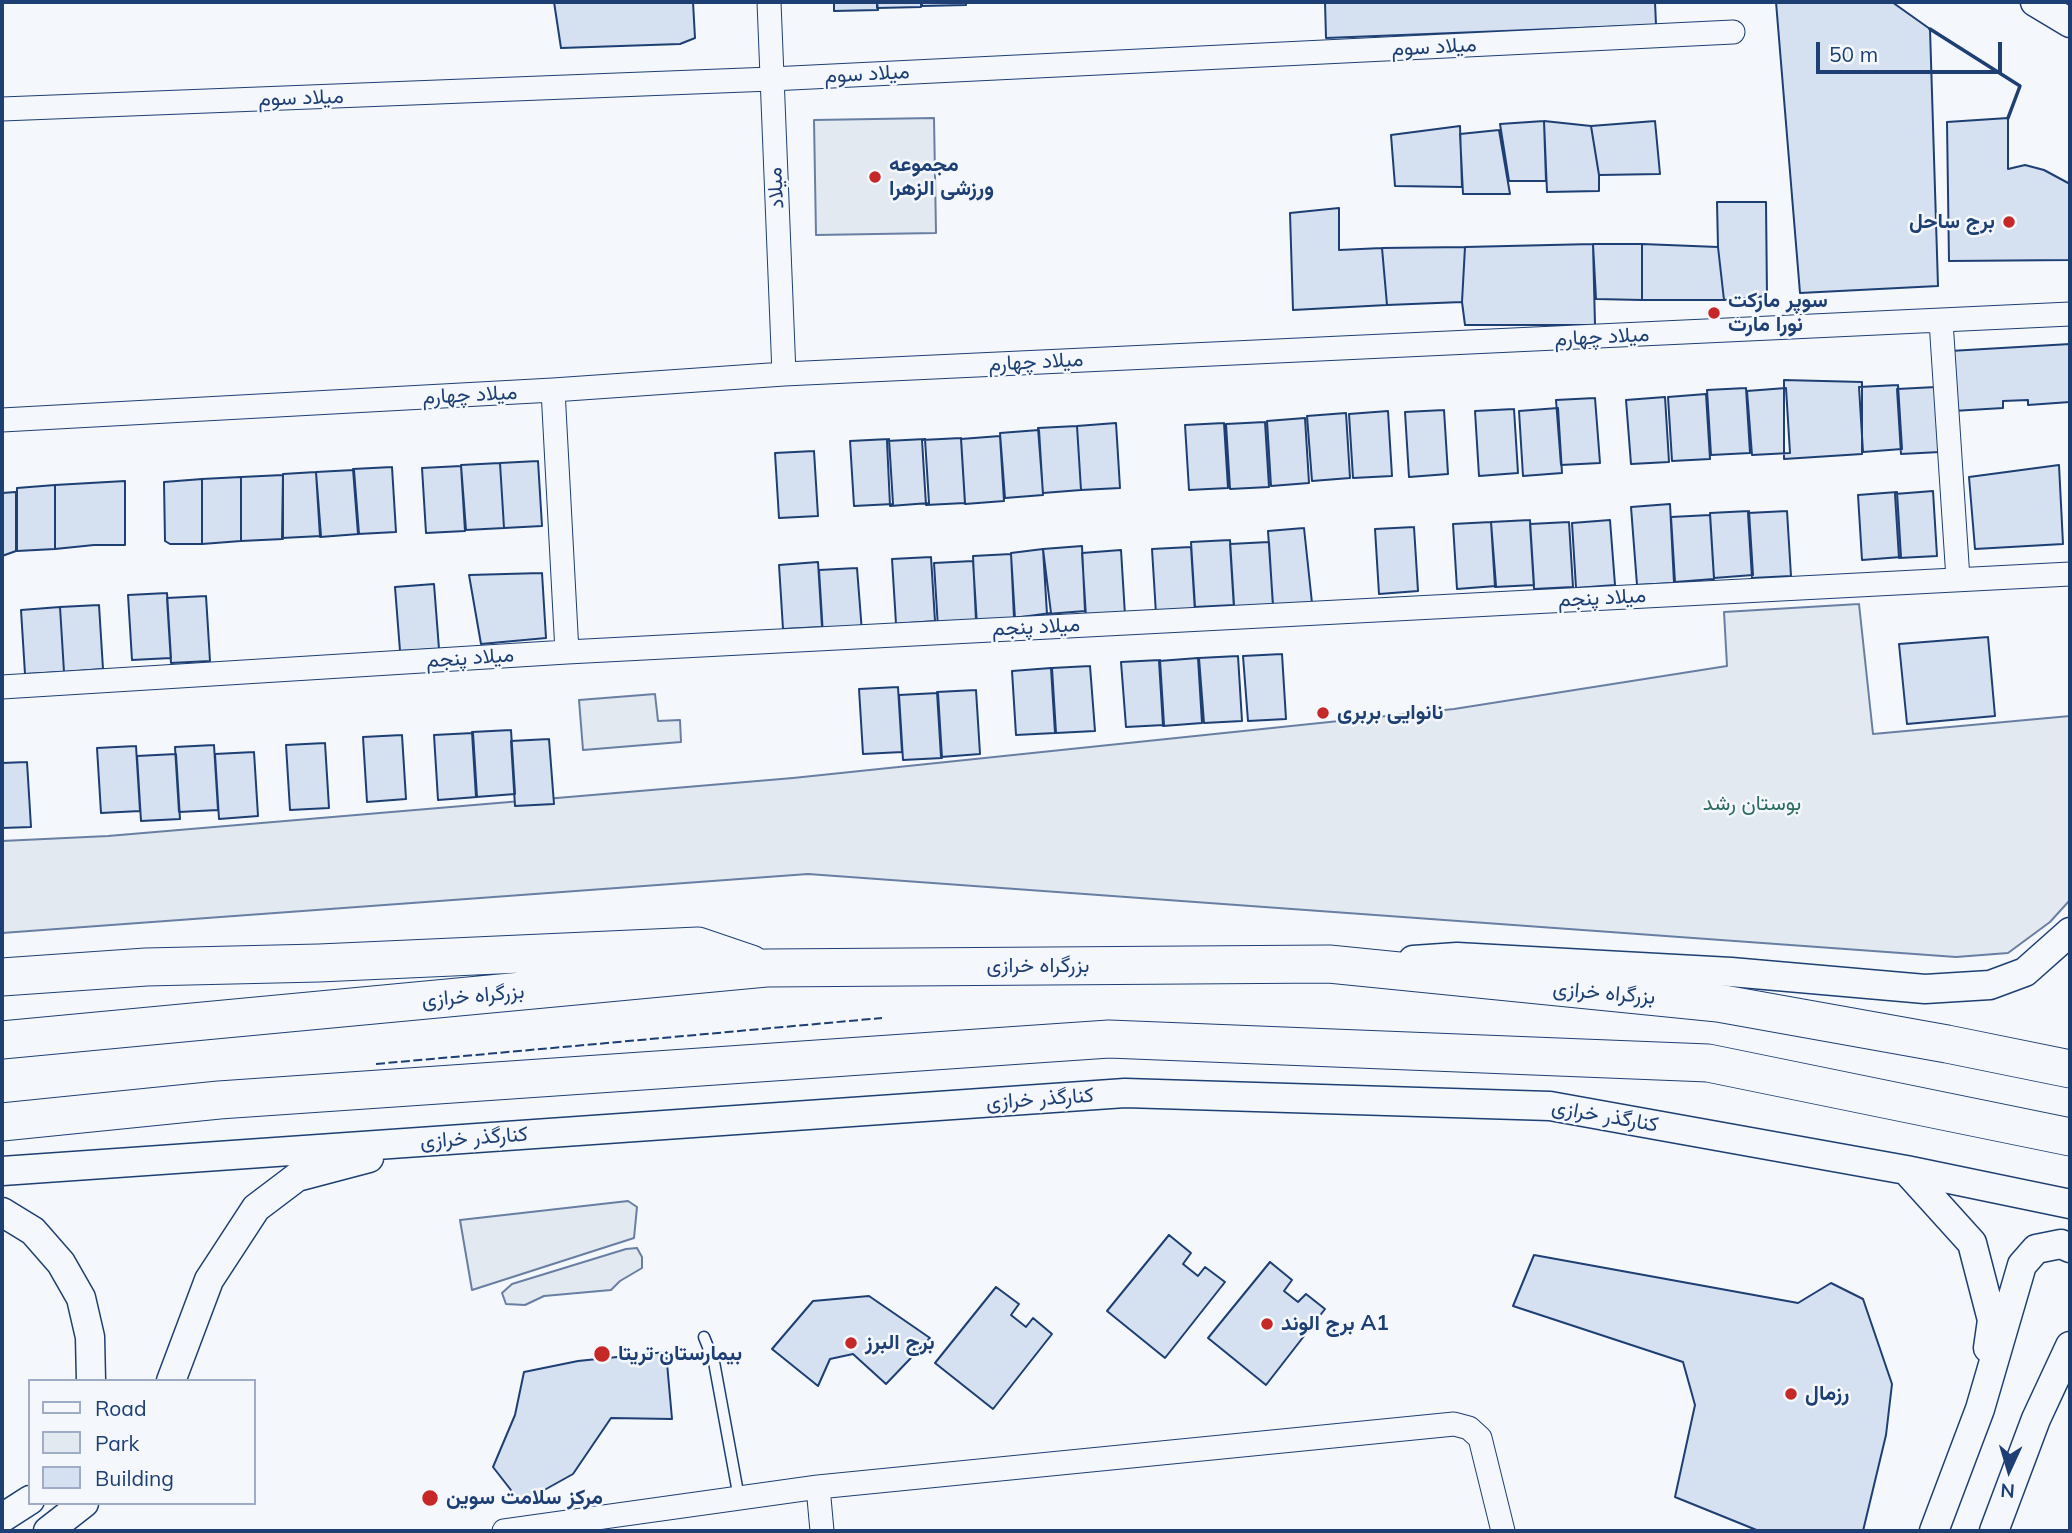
<!DOCTYPE html>
<meta charset="utf-8">
<style>
body{margin:0}
#map{position:relative;width:2072px;height:1533px;overflow:hidden;background:#f4f7fb;font-family:Mulish,sans-serif}
canvas{display:block}
.frame{position:absolute;inset:0;border:4px solid #1d3f73;pointer-events:none}
.legend{position:absolute;left:28px;top:1379px;width:228px;height:126px;box-sizing:border-box;background:#f4f7fb;border:2px solid #9eadc5;margin:0;padding:9px 12px;list-style:none;font-size:21px;color:#1d3f73}
.legend li{display:flex;align-items:center;gap:14px;height:35px}
.legend b{width:35px;border:2px solid #9eadc5}
.north{position:absolute;left:1974px;top:1435px;width:70px;height:70px;-webkit-text-stroke:5px #f4f7fb;paint-order:stroke;rotate:184deg;font-size:19px;font-weight:700;line-height:28px;text-align:center;color:#1d3f73}
.north::after{content:'';display:block;margin:auto;width:24px;height:32px;background:#1d3f73;clip-path:polygon(50% 0,100% 100%,50% 72%,0 100%)}
.scale{position:absolute;left:1816px;top:42px;width:186px;height:32px;box-sizing:border-box;border:4px solid #1d3f73;border-top:0;padding-left:9px;font-size:21px;line-height:24px;white-space:nowrap;color:#1d3f73;-webkit-text-stroke:5px #f4f7fb;paint-order:stroke}
</style>
<div id="map">
<canvas width="2072" height="1533"></canvas>
<div class="frame"></div>
<ul class="legend">
<li><b style="height:9px;background:#f4f7fb"></b>Road</li>
<li><b style="height:19px;background:#e3e9f0"></b>Park</li>
<li><b style="height:19px;background:#d5e0f0"></b>Building</li>
</ul>
<div class="north">N</div>
<div class="scale">50 m</div>
</div>
<script>
const ctx = document.querySelector('canvas').getContext('2d');
ctx.lineJoin = 'round';
function fill(path, color) { ctx.fillStyle = color; ctx.fill(path, 'evenodd'); }
const toPath = rows => new Path2D(rows.map(r => 'M' + r).join(''));
function trace(path, color, width, dash) { ctx.strokeStyle = color; ctx.lineWidth = width; ctx.lineCap = dash ? 'butt' : 'round'; ctx.setLineDash(dash || []); ctx.stroke(path); }
function write(font, color, halo, rows, align = 'center') {
  ctx.font = font + ' Mulish,Vazirmatn,sans-serif'; ctx.lineWidth = 5; ctx.setLineDash([]); ctx.textBaseline = 'middle'; ctx.strokeStyle = halo; ctx.fillStyle = color; for (const [text, x, y, turn = 0] of rows) {
    ctx.save(); ctx.translate(x, y); ctx.rotate((+turn || 0) * Math.PI / 180); ctx.textAlign = isNaN(turn) ? turn : align; if (halo) ctx.strokeText(text, 0, 0); ctx.fillText(text, 0, 0); ctx.restore();
  }
}
const green = toPath([
 [934,118,936,233,816,235,814,120,934,118],
 [1859,604,1873,734,2070,716,2070,900,2050,922,2008,953,1956,957,808,874,2,933,2,841,108,836,793,778,1454,709,1727,666,1724,612,1859,604],
 [655,694,658,721,680,720,681,742,583,750,579,700,655,694],
 [628,1201,637,1207,634,1238,472,1290,460,1220,628,1201],
 [637,1248,642,1257,642,1268,620,1281,611,1290,544,1296,525,1305,506,1304,502,1293,512,1284,626,1249,637,1248]
]);
const building = toPath([
 [554,2,693,2,695,38,680,44,561,48,554,2],
 [834,2,877,2,878,10,834,11,834,2],
 [877,2,921,2,921,7,877,8,877,2],
 [922,2,966,2,966,5,922,6,922,2],
 [1325,2,1655,2,1656,25,1326,38,1325,2],
 [1776,2,1892,2,1930,29,1938,286,1800,293,1776,2],
 [2008,118,2008,169,2025,165,2044,170,2070,184,2070,260,1949,261,1947,122,2008,118],
 [1544,121,1546,181,1509,181,1500,124,1544,121],
 [1544,121,1591,126,1599,175,1599,191,1547,192,1544,121],
 [1655,121,1660,174,1599,175,1591,126,1655,121],
 [1460,126,1462,187,1395,186,1391,135,1460,126],
 [1499,130,1510,194,1463,194,1460,134,1499,130],
 [1717,202,1766,202,1767,296,1724,300,1718,247,1717,202],
 [1339,208,1339,250,1382,248,1387,305,1293,310,1290,213,1339,208],
 [1593,244,1595,325,1465,325,1462,302,1465,247,1593,244],
 [1593,244,1642,244,1642,300,1596,299,1593,244],
 [1642,244,1718,247,1724,300,1642,300,1642,244],
 [1465,247,1462,302,1387,305,1382,248,1465,247],
 [2070,344,2070,402,2028,405,2028,400,2003,401,2003,408,1953,411,1950,351,2070,344],
 [1784,380,1862,382,1862,454,1784,459,1784,380],
 [1898,385,1902,449,1863,452,1859,387,1898,385],
 [1936,387,1940,452,1901,454,1897,389,1936,387],
 [1746,388,1750,453,1711,455,1707,390,1746,388],
 [1786,388,1790,453,1752,455,1747,391,1786,388],
 [1706,394,1710,459,1672,461,1668,397,1706,394],
 [1665,397,1669,462,1631,464,1626,400,1665,397],
 [1595,398,1600,463,1561,465,1556,400,1595,398],
 [1558,408,1562,473,1523,476,1519,411,1558,408],
 [1514,409,1518,473,1479,476,1475,411,1514,409],
 [1444,410,1448,474,1409,477,1405,412,1444,410],
 [1388,411,1392,476,1353,478,1349,414,1388,411],
 [1346,413,1350,478,1312,481,1307,416,1346,413],
 [1305,418,1309,483,1271,486,1267,421,1305,418],
 [1265,422,1269,487,1230,489,1226,424,1265,422],
 [1116,423,1120,488,1081,490,1077,426,1116,423],
 [1224,423,1228,488,1189,490,1185,425,1224,423],
 [1077,426,1081,490,1043,493,1038,428,1077,426],
 [1039,430,1043,495,1005,498,1000,433,1039,430],
 [1000,436,1004,501,965,504,961,439,1000,436],
 [961,438,965,503,926,505,922,440,961,438],
 [889,439,893,504,854,506,850,441,889,439],
 [925,439,929,503,890,506,887,441,925,439],
 [814,451,818,516,779,518,775,453,814,451],
 [538,461,542,526,504,528,500,463,538,461],
 [500,463,504,528,466,530,461,465,500,463],
 [2059,465,2063,544,1975,549,1969,477,2059,465],
 [461,466,465,531,426,533,422,468,461,466],
 [392,467,396,532,358,534,353,469,392,467],
 [354,470,359,534,320,537,316,472,354,470],
 [316,472,321,536,282,538,283,474,316,472],
 [283,475,283,539,241,541,241,477,283,475],
 [241,477,241,541,202,544,202,479,241,477],
 [202,479,202,544,170,544,165,541,164,482,202,479],
 [125,481,125,545,94,545,55,549,55,485,125,481],
 [55,485,55,549,17,551,17,488,55,485],
 [1933,491,1937,556,1899,558,1895,494,1933,491],
 [16,492,16,551,2,556,2,493,16,492],
 [1897,492,1901,557,1862,560,1858,495,1897,492],
 [1670,504,1674,583,1637,585,1631,507,1670,504],
 [1749,511,1753,575,1714,578,1710,513,1749,511],
 [1787,511,1791,576,1752,578,1748,513,1787,511],
 [1710,515,1714,579,1675,582,1671,517,1710,515],
 [1530,520,1534,585,1495,587,1491,522,1530,520],
 [1610,520,1615,585,1576,588,1572,523,1610,520],
 [1491,522,1496,586,1457,589,1453,524,1491,522],
 [1569,522,1573,587,1534,589,1530,524,1569,522],
 [1414,527,1418,591,1379,594,1375,529,1414,527],
 [1304,528,1312,603,1273,605,1268,531,1304,528],
 [1230,540,1234,605,1195,607,1191,542,1230,540],
 [1269,542,1273,607,1234,609,1230,544,1269,542],
 [1082,546,1085,611,1047,614,1043,549,1082,546],
 [1191,547,1195,612,1156,614,1152,549,1191,547],
 [1043,549,1051,613,1014,618,1011,553,1043,549],
 [1121,550,1125,615,1086,617,1082,553,1121,550],
 [1011,554,1015,619,976,621,973,556,1011,554],
 [931,557,935,621,896,624,892,559,931,557],
 [973,561,977,625,938,628,934,563,973,561],
 [818,562,822,627,783,629,779,565,818,562],
 [857,568,862,632,823,635,819,570,857,568],
 [542,573,546,638,481,644,469,575,542,573],
 [434,584,439,649,400,651,395,587,434,584],
 [167,593,171,658,132,660,128,595,167,593],
 [206,596,210,661,171,663,167,598,206,596],
 [99,605,103,669,64,672,60,607,99,605],
 [60,607,64,672,25,674,21,610,60,607],
 [1988,637,1995,716,1907,724,1899,644,1988,637],
 [1282,654,1286,719,1248,721,1243,656,1282,654],
 [1238,656,1242,721,1204,723,1199,658,1238,656],
 [1198,658,1202,723,1163,726,1159,661,1198,658],
 [1160,660,1164,725,1126,727,1121,662,1160,660],
 [1090,666,1095,731,1056,733,1052,668,1090,666],
 [1051,668,1055,733,1016,735,1012,671,1051,668],
 [898,687,902,752,863,754,859,689,898,687],
 [976,690,980,754,941,757,937,692,976,690],
 [938,693,942,758,903,760,899,695,938,693],
 [511,730,515,794,476,797,472,732,511,730],
 [473,733,477,797,438,800,434,735,473,733],
 [402,735,406,799,367,802,363,737,402,735],
 [549,739,554,804,515,806,511,741,549,739],
 [325,743,329,808,290,810,286,745,325,743],
 [214,745,218,810,179,812,175,747,214,745],
 [136,746,140,811,101,813,97,748,136,746],
 [254,752,258,816,219,819,215,754,254,752],
 [176,754,180,819,141,821,137,756,176,754],
 [27,762,31,827,2,828,2,763,27,762],
 [1169,1235,1191,1253,1183,1264,1198,1276,1205,1267,1225,1282,1165,1358,1107,1311,1169,1235],
 [1534,1255,1798,1303,1831,1283,1863,1299,1892,1384,1886,1435,1863,1531,1759,1531,1675,1497,1695,1405,1683,1362,1513,1306,1534,1255],
 [1270,1262,1292,1280,1284,1291,1298,1302,1306,1294,1325,1309,1266,1385,1208,1338,1270,1262],
 [996,1287,1019,1304,1011,1315,1026,1327,1033,1318,1052,1334,993,1409,935,1363,996,1287],
 [869,1296,930,1338,886,1384,853,1354,830,1359,818,1386,772,1349,813,1301,869,1296],
 [666,1352,672,1419,611,1418,573,1474,521,1503,493,1467,515,1415,524,1372,578,1361,666,1352]
]);
const service = toPath([
 [704,1337,714,1362,739,1498]
]);
const minor = toPath([
 [769,2,784,374],
 [2,109,771,79,1733,32],
 [1941,321,1958,579],
 [553,390,567,652],
 [2,420,553,390,784,374,2070,314],
 [2,687,567,652,2070,574],
 [818,1487,822,1531],
 [504,1531,818,1487,1454,1424,1469,1428,1480,1438,1503,1531]
]);
const tertiary = toPath([
 [2035,2,2070,23],
 [1413,960,1457,957,1731,972,1925,989,1990,985,2025,972,2070,932],
 [1906,1170,1972,1243,1992,1320,1988,1348],
 [2,1171,1125,1093,1550,1106,1906,1170,2070,1204],
 [2,1212,33,1231,61,1263,81,1298,90,1337,91,1381],
 [171,1381,209,1280,256,1208,297,1177,369,1158],
 [2,1518,30,1500],
 [48,1531,84,1503],
 [1934,1531,1980,1409,2022,1265,2036,1249,2061,1244,2070,1248],
 [1994,1531,2036,1419,2070,1346]
]);
const trunk = toPath([
 [2,977,146,967,319,963,698,946,751,964],
 [2,1040,766,968,1329,964,1718,1003,1947,1044,2070,1069],
 [2,1122,219,1100,1109,1039,1708,1063,2070,1137]
]);
const fence = toPath([
 [376,1064,882,1018]
]);
const wall = toPath([
 [1930,29,2020,86,2008,118]
]);
const markers = [
 [875,177,7,"#c62828"],
 [2009,222,7,"#c62828"],
 [1714,313,7,"#c62828"],
 [1323,713,7,"#c62828"],
 [1267,1324,7,"#c62828"],
 [851,1343,7,"#c62828"],
 [602,1354,9,"#c62828"],
 [1791,1394,7,"#c62828"],
 [430,1498,9,"#c62828"]
];
const streetNames = [
 ["میلاد سوم",1434,47,-3],
 ["میلاد سوم",867,74,-3],
 ["میلاد سوم",301,98,-2],
 ["میلاد",776,188,-93],
 ["میلاد چهارم",1602,337,-3],
 ["میلاد چهارم",1036,362,-3],
 ["میلاد چهارم",470,395,-3],
 ["میلاد پنجم",1602,598,-3],
 ["میلاد پنجم",1036,627,-3],
 ["میلاد پنجم",470,658,-4],
 ["بزرگراه خرازی",1038,966],
 ["بزرگراه خرازی",1604,993,5],
 ["بزرگراه خرازی",473,996,-5],
 ["کنارگذر خرازی",1040,1099,-4],
 ["کنارگذر خرازی",1605,1116,10],
 ["کنارگذر خرازی",474,1138,-4]
];
const poiNames = [
 ["مجموعه",889,165],
 ["ورزشی الزهرا",889,189],
 ["برج ساحل",1995,222,"right"],
 ["سوپر مارکت",1728,301],
 ["نورا مارت",1728,325],
 ["نانوایی بربری",1337,713],
 ["برج الوند A1",1281,1324],
 ["برج البرز",865,1343],
 ["بیمارستان تریتا",618,1354],
 ["رزمال",1805,1394],
 ["مرکز سلامت سوین",446,1498]
];
const parkNames = [
 ["بوستان رشد",1752,804]
];
fill(green, '#e3e9f0');
trace(green, '#687fa3', 2);
fill(building, '#d5e0f0');
trace(building, '#1d3f73', 2);
trace(service, '#1d3f73', 13);
trace(minor, '#1d3f73', 25);
trace(tertiary, '#1d3f73', 31);
trace(trunk, '#1d3f73', 39);
trace(service, '#f4f7fb', 10);
trace(minor, '#f4f7fb', 23);
trace(tertiary, '#f4f7fb', 28);
trace(trunk, '#f4f7fb', 37);
trace(fence, '#1d3f73', 2, [9, 3.5]);
trace(wall, '#1d3f73', 3.5);
for (const [x, y, r, color] of markers) { const dot = new Path2D(); dot.arc(x, y, r, 0, 2 * Math.PI); ctx.fillStyle = color; ctx.fill(dot); trace(dot, '#f4f7fb', 2.5); }
write('21px', '#1d3f73', '#f4f7fb', streetNames);
write('bold 21px', '#1d3f73', '#f4f7fb', poiNames, 'left');
write('21px', '#2c6c60', '#f4f7fb', parkNames);
</script>
